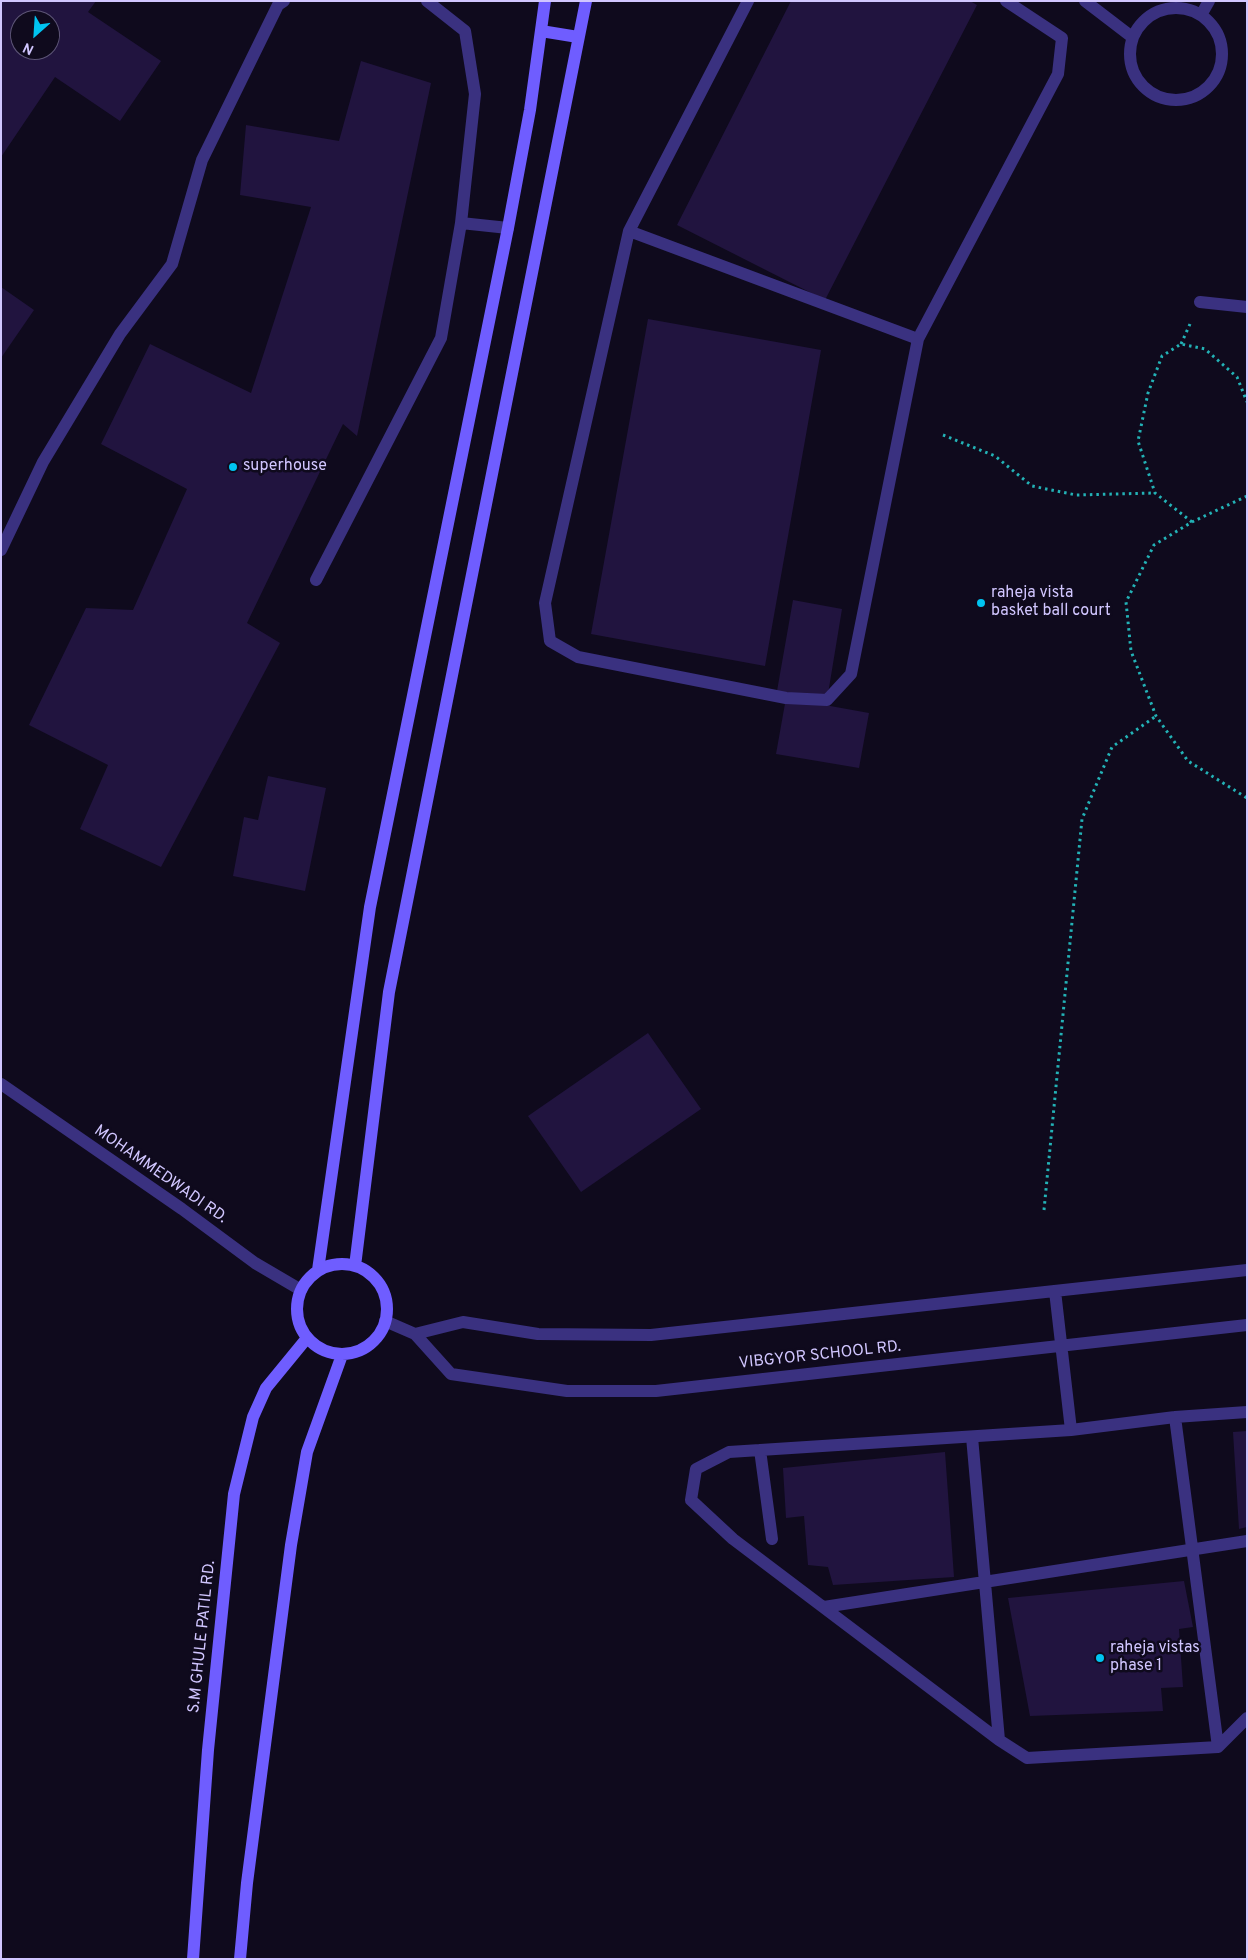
<!DOCTYPE html>
<style>
body{margin:0}
#map{position:relative;width:1248px;height:1960px;overflow:hidden;background:#0f0a1d;font-family:Overpass,sans-serif}
canvas{display:block}
.frame{position:absolute;inset:0;border:2px solid #d1c6ff;pointer-events:none}
.north{position:absolute;left:10px;top:10px;width:50px;height:50px;box-sizing:border-box;background:#0f0a1d;border:1px solid #5d5577;border-radius:50%;rotate:206deg;font-size:14px;font-weight:700;line-height:20px;text-align:center;color:#d1c6ff}
.north::after{content:'';display:block;margin:auto;width:18px;height:22px;background:#00c4f1;clip-path:polygon(50% 0,100% 100%,50% 72%,0 100%)}
</style>
<div id="map">
<canvas width="1248" height="1960"></canvas>
<div class="frame"></div>
<div class="north">N</div>
</div>
<script>
const ctx = document.querySelector('canvas').getContext('2d');
ctx.lineJoin = 'round';
function fill(path, color) { ctx.fillStyle = color; ctx.fill(path, 'evenodd'); }
const toPath = rows => new Path2D(rows.map(r => 'M' + r).join(''));
function trace(path, color, width, dash) { ctx.strokeStyle = color; ctx.lineWidth = width; ctx.lineCap = dash ? 'butt' : 'round'; ctx.setLineDash(dash || []); ctx.stroke(path); }
function write(font, color, halo, rows, align = 'center') {
  ctx.font = font + ' Overpass,sans-serif'; ctx.lineWidth = 5; ctx.setLineDash([]); ctx.textBaseline = 'middle'; ctx.strokeStyle = halo; ctx.fillStyle = color; for (const [text, x, y, turn = 0] of rows) {
    ctx.save(); ctx.translate(x, y); ctx.rotate((+turn || 0) * Math.PI / 180); ctx.textAlign = isNaN(turn) ? turn : align; if (halo) ctx.strokeText(text, 0, 0); ctx.fillText(text, 0, 0); ctx.restore();
  }
}
const building = toPath([
 [1,1,96,1,88,12,161,61,120,121,55,77,1,157],
 [20,20,50,20,50,50,20,50],
 [791,1,970,1,977,5,825,300,677,225],
 [361,61,431,83,357,436,343,424,247,623,280,643,161,867,80,829,108,765,29,725,86,608,133,610,187,489,101,444,150,344,251,393,311,207,240,195,246,125,339,141],
 [1,287,34,310,1,358],
 [648,319,821,350,765,666,591,634],
 [793,600,842,609,827,700,777,691],
 [786,698,869,713,859,768,776,754],
 [268,776,326,788,305,891,233,876,244,817,258,820],
 [648,1033,701,1109,581,1192,528,1116],
 [1247,1431,1247,1527,1239,1529,1233,1432],
 [945,1452,954,1577,833,1585,828,1567,808,1565,804,1516,786,1518,783,1468],
 [1184,1581,1193,1627,1179,1629,1183,1687,1161,1688,1163,1711,1030,1716,1008,1598]
]);
const path = toPath([
 [1181,344,1190,324],
 [943,435,995,456,1032,486,1076,495,1155,493],
 [1247,496,1192,522,1154,545,1126,602,1131,651,1156,716,1188,761,1247,798],
 [1192,522,1155,493,1138,441,1148,393,1162,356,1181,344,1205,349,1237,377,1247,402],
 [1044,1210,1082,819,1112,747,1156,716]
]);
const lane = toPath([
 [427,1,465,31,475,94,461,223,508,228],
 [1,550,43,462,120,334,172,264,202,160,278,5,284,1],
 [316,580,441,338,461,223]
]);
const street = toPath([
 [748,1,629,231,545,603,550,641,578,657,786,698,827,700,851,674,918,339,1058,74,1062,38,1006,1],
 [1085,1,1132,37],
 '1130 54a46 46 0 1 1 92 0a46 46 0 1 1-92 0Z',
 [1201,15,1209,1],
 [629,231,918,339],
 [1200,302,1247,307],
 [1,1084,182,1209,255,1263,301,1290],
 [1055,1291,1071,1430],
 [385,1321,415,1334,463,1322,538,1334,651,1335,1247,1270],
 [415,1334,451,1374,567,1391,656,1391,1247,1325],
 [1247,1412,1175,1417,1071,1430,729,1452,696,1469,691,1500,733,1539,999,1740,1027,1758,1218,1747,1247,1718],
 [1175,1417,1218,1747],
 [972,1437,999,1740],
 [760,1450,772,1539],
 [824,1607,1247,1541]
]);
const secondary = toPath([
 [541,31,578,37],
 '297 1309a45 45 0 1 1 90 0a45 45 0 1 1-90 0Z',
 [355,1266,389,992,586,1],
 [318,1270,370,907,508,228,530,110,545,1],
 [193,1959,208,1750,234,1494,253,1417,266,1388,307,1338],
 [240,1959,247,1883,291,1545,307,1452,342,1355]
]);
const markers = [
 [233,467,5,"#00c4f1"],
 [981,603,5,"#00c4f1"],
 [1100,1658,5,"#00c4f1"]
];
const poiNames = [
 ["superhouse",243,467],
 ["raheja vista",991,594],
 ["basket ball court",991,612],
 ["raheja vistas",1110,1649],
 ["phase 1",1110,1667]
];
const streetNames = [
 ["MOHAMMEDWADI RD.",160,1175,35],
 ["VIBGYOR SCHOOL RD.",820,1356,-6],
 ["S.M GHULE PATIL RD.",203,1637,-84]
];
fill(building, '#21143f');
trace(path, '#23b2b6', 3, [2.5, 4]);
trace(lane, '#3a3180', 12);
trace(street, '#3a3180', 12);
trace(secondary, '#6f5dff', 12);
for (const [x, y, r, color] of markers) { const dot = new Path2D(); dot.arc(x, y, r, 0, 2 * Math.PI); ctx.fillStyle = color; ctx.fill(dot); trace(dot, '#0f0a1d', 2); }
write('16px', '#d1c6ff', '#0f0a1d', poiNames, 'left');
write('16px', '#d1c6ff', '#0f0a1d', streetNames);
</script>
